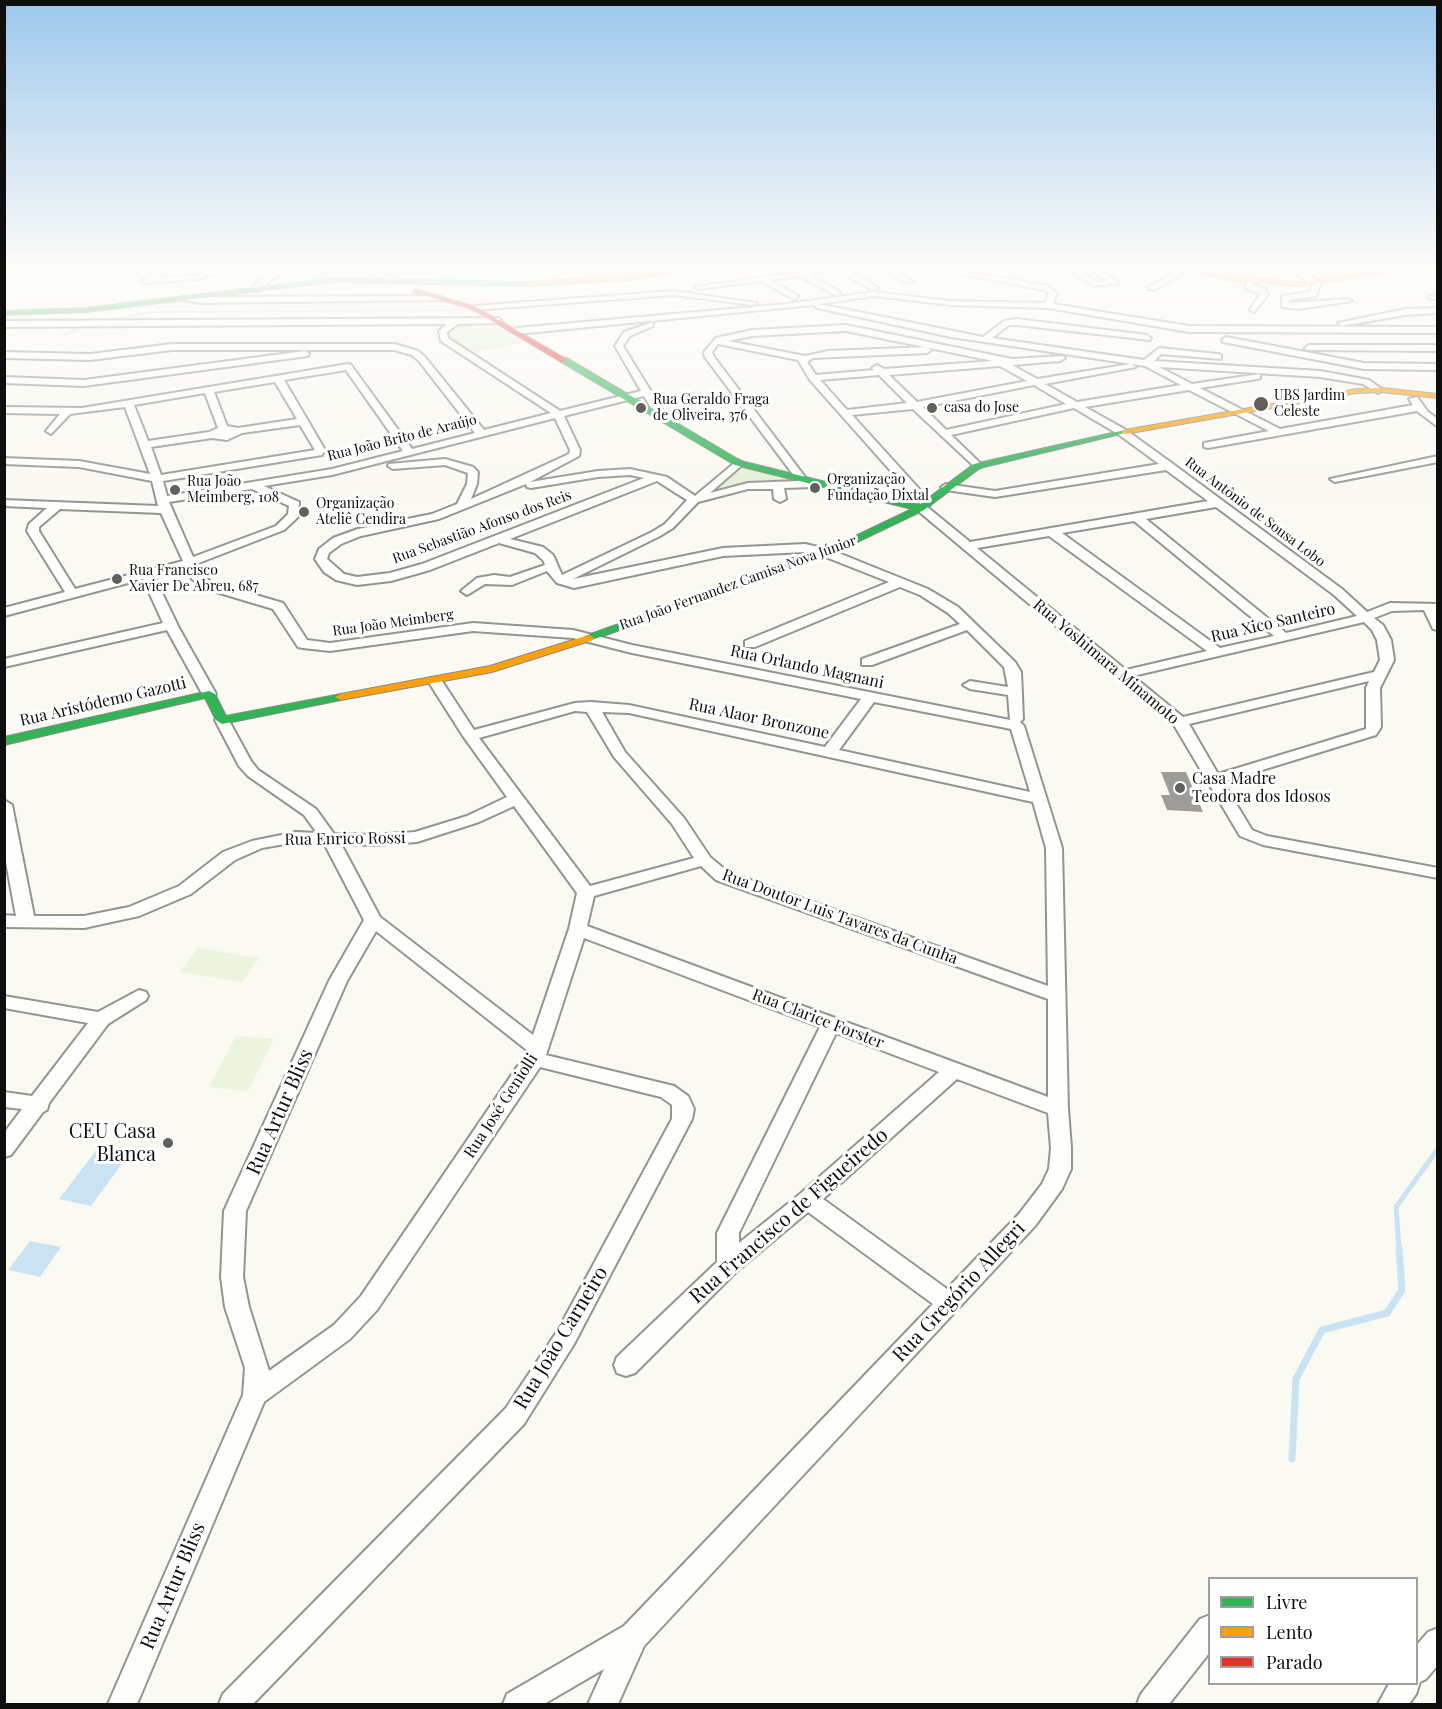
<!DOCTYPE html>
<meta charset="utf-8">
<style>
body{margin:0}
#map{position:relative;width:1442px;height:1709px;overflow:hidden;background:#faf9f2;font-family:"Playfair Display",serif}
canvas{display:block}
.frame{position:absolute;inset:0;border:6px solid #0e0e0e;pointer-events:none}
.legend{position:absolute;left:1208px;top:1577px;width:210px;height:108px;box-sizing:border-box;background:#fff;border:2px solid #9f9f9f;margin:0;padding:8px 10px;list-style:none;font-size:18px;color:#0e0e0e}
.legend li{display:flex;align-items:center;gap:12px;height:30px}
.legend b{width:30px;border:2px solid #9f9f9f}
</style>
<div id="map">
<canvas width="1442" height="1709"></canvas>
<div class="frame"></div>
<ul class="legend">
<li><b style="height:8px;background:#30b455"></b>Livre</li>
<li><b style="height:8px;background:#ff9f0a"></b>Lento</li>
<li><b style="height:8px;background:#e5322d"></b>Parado</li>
</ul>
</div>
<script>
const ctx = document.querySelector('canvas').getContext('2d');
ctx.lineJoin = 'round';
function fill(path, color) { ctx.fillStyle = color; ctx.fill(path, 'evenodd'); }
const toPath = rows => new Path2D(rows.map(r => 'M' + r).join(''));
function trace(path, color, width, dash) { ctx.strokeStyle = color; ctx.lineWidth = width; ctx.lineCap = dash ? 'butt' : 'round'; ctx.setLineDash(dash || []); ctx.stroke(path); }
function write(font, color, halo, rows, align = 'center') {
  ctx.font = font + ' "Playfair Display",serif'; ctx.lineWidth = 6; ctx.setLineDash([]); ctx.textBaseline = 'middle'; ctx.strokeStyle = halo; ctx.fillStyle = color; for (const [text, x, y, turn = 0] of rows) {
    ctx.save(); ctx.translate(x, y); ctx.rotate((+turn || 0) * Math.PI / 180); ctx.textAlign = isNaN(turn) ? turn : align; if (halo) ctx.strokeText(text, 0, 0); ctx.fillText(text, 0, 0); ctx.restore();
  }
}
const green = toPath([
 [462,326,502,329,523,343,472,353,449,339,447,334,452,327],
 [739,467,796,481,737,486,703,495]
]);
const pitch = toPath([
 [198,948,259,958,242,982,180,972],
 [236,1036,274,1039,248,1091,209,1087]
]);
const water = toPath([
 [98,1148,129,1154,91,1206,59,1199],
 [30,1241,61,1247,40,1277,8,1270]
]);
const streamFar2 = toPath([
 [98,322,154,312,461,310],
 [65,335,78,328]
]);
const streamFar1 = toPath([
 [1399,1249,1396,1207,1438,1149]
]);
const stream = toPath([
 [1292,1459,1296,1379,1322,1330,1387,1313,1402,1290,1399,1248]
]);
const building = toPath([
 [1161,772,1186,772,1203,812,1167,810,1161,795,1170,795]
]);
const street = toPath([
 [34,265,30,267,4,270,4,266,34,265],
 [167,265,176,265,157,278,198,275,227,265,238,265,199,279,146,283,141,281,167,265],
 [280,265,289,265,259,291,253,291,253,287,280,265],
 [491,265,630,265,626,267,495,267,491,265],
 [843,265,863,265,847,269,879,288,872,290,837,270,808,274,840,292,837,296,799,276,770,280,798,296,795,300,761,281,699,289,695,287,843,265],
 [874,265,884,265,913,281,906,283,874,265],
 [914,265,930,265,1048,286,1057,293,1053,304,1189,326,1438,327,1438,333,1189,332,1048,308,950,305,874,296,819,304,983,337,1004,321,1017,319,1147,335,1151,338,1150,340,1017,325,1009,325,992,338,1144,360,1159,348,1218,354,1221,355,1221,359,1161,354,1154,361,1320,371,1369,380,1383,390,1378,393,1363,384,1320,377,1159,367,1192,384,1260,374,1260,378,1257,379,1200,388,1280,429,1413,405,1409,399,1417,397,1428,412,1438,419,1438,427,1417,411,1208,448,1204,447,1204,443,1269,431,1189,390,1085,407,1126,430,1173,464,1342,589,1367,612,1390,603,1438,604,1438,630,1433,629,1424,610,1392,611,1374,618,1383,625,1391,640,1394,660,1380,688,1381,727,1376,735,1223,782,1252,830,1267,836,1438,868,1438,878,1263,845,1240,836,1174,725,917,510,917,506,921,505,810,380,798,360,718,344,712,352,714,357,808,481,819,484,814,487,784,488,786,499,780,502,774,499,773,489,748,489,698,502,673,528,660,536,573,579,723,548,805,544,831,550,928,589,958,607,1015,662,1021,672,1023,719,1020,722,1024,726,1062,848,1068,1109,1071,1148,1071,1169,1062,1189,1035,1226,644,1646,618,1704,588,1704,604,1669,544,1704,503,1704,507,1694,624,1626,933,1304,808,1212,736,1272,635,1373,626,1376,617,1373,614,1365,617,1357,717,1262,717,1233,820,1027,584,938,546,1055,674,1086,688,1096,694,1109,692,1119,574,1344,524,1424,253,1704,219,1704,223,1694,506,1408,558,1330,672,1119,672,1105,661,1097,540,1067,377,1310,350,1339,264,1402,137,1704,108,1704,243,1395,245,1368,225,1307,221,1277,224,1211,329,981,364,920,324,843,296,842,262,848,235,860,191,894,139,916,84,928,4,927,4,915,16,916,4,851,4,800,12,805,34,916,84,916,129,907,179,886,223,852,252,841,296,832,317,833,304,815,248,776,239,766,215,720,217,717,227,717,251,761,258,770,316,809,334,834,375,835,415,832,467,816,507,797,463,736,428,681,430,678,440,678,474,730,575,703,591,702,629,705,825,747,861,699,632,653,573,638,473,631,330,651,303,648,298,647,273,609,203,588,192,579,186,567,154,576,179,628,216,694,214,697,204,697,167,630,4,667,4,659,163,623,143,579,4,616,4,608,65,592,27,531,29,524,47,508,4,506,4,500,158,506,152,481,79,467,4,464,4,458,79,461,150,474,125,407,70,414,51,434,46,431,60,414,4,413,4,407,82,408,348,364,351,365,412,449,475,433,419,361,412,355,394,350,172,350,90,360,4,358,4,352,90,354,172,344,395,344,418,351,425,357,484,430,551,413,441,341,439,331,447,324,4,327,4,321,499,318,502,323,458,324,447,332,448,338,560,411,641,391,615,346,624,332,653,322,653,326,630,336,623,346,668,419,667,421,659,421,644,396,564,416,580,450,579,456,530,482,598,471,630,469,667,477,695,496,738,460,743,463,742,465,710,493,748,483,798,481,705,357,704,352,716,338,752,330,846,325,1012,359,1063,356,1065,358,1060,361,1012,365,1037,379,1131,364,1136,367,1045,384,1077,402,1181,385,1145,366,951,337,817,308,814,305,517,334,513,331,517,328,786,304,874,292,950,301,1045,303,1049,293,1045,290,914,265],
 [846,331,993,361,884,369,877,365,872,368,874,370,816,375,807,362,813,358,927,353,931,350,927,347,828,351,805,356,728,341,752,336,846,331],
 [1000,366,1027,381,917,402,889,375,1000,366],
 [346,370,403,451,332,469,167,496,163,481,322,455,325,450,284,380,346,370],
 [879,375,907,403,847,410,820,380,879,375],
 [275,382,297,419,238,428,227,426,214,392,275,382],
 [1034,385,1066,404,946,430,923,407,1034,385],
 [205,393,218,428,209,432,148,441,134,405,205,393],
 [1074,408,1118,434,1159,464,995,491,946,484,941,487,946,490,995,497,1166,470,1208,501,970,542,926,506,930,505,930,501,852,415,913,409,977,469,982,466,981,464,951,435,1074,408],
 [555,418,570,450,569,454,471,499,477,484,478,472,473,467,445,459,389,464,388,466,393,469,445,465,468,473,467,484,457,504,432,514,358,529,333,538,319,549,315,559,324,572,336,580,357,585,391,581,430,570,499,543,535,553,543,560,545,565,510,577,494,575,477,578,461,591,467,595,485,584,512,585,547,571,557,583,574,588,723,556,805,552,823,556,889,582,745,641,745,647,755,647,900,587,920,595,948,613,960,624,862,659,862,665,872,665,967,630,1004,667,1008,687,970,681,963,685,970,689,1008,695,1010,720,632,645,573,630,473,623,330,643,307,640,283,603,211,582,201,574,196,564,284,530,298,517,299,502,264,486,332,475,555,418],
 [300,425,315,450,161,475,151,447,212,438,227,440,242,433,300,425],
 [630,475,644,478,422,564,390,573,357,577,344,574,327,559,329,553,341,544,361,536,439,519,526,484,527,487,531,488,598,477,630,475],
 [657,481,687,500,665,524,652,532,562,575,553,555,543,547,510,539,657,481],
 [252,489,289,506,288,514,276,526,193,557,169,502,252,489],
 [1216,507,1334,595,1357,616,1286,633,1146,519,1216,507],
 [60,509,161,513,183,561,75,589,39,531,39,527,60,509],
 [1134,521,1274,636,1220,648,1062,533,1134,521],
 [1049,536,1207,651,1126,670,977,548,1049,536],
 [1364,622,1372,630,1377,640,1380,660,1374,672,1183,717,1133,676,1364,622],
 [1369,681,1366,688,1366,729,1218,774,1189,724,1369,681],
 [874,702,1011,729,1030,792,839,750,874,702],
 [575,711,587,712,614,757,672,824,694,858,590,886,479,738,575,711],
 [602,712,629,713,1033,802,1046,848,1048,986,728,872,710,857,684,818,625,752,602,712],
 [514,806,577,893,569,929,533,1035,380,917,341,844,375,845,417,842,479,822,514,806],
 [701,866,716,880,1048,999,1048,1097,587,926,594,896,701,866],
 [376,931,528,1051,361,1296,334,1325,269,1371,249,1307,243,1277,246,1211,347,981,376,931],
 [836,1033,939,1072,800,1194,739,1243,739,1233,836,1033],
 [957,1079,1048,1113,1051,1148,1049,1169,1042,1184,1019,1214,947,1289,823,1199,957,1079],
 [1040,265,1050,265,1033,272,1033,268,1040,265],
 [1061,265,1070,265,1098,282,1107,281,1083,265,1092,265,1119,283,1094,286,1061,265],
 [1273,265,1299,268,1321,283,1316,296,1289,300,1289,303,1348,299,1352,301,1298,309,1282,307,1282,296,1310,292,1313,284,1293,272,1273,265],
 [1360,265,1371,265,1391,273,1384,275,1360,265],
 [1428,265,1438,265,1438,268,1429,267,1428,265],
 [367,268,373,268,401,281,394,283,367,272,367,268],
 [1182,268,1189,270,1154,290,1147,288,1182,268],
 [1248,280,1254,280,1253,285,1264,288,1268,294,1254,312,1250,310,1260,294,1245,288,1248,280],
 [674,291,757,303,753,305,674,295,474,310,470,308,474,306,674,291],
 [1438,295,1438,300,1428,298,1429,296,1438,295],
 [441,296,444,300,201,303,179,299,183,297,441,296],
 [1438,308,1438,313,1405,315,1342,326,1338,323,1405,309,1438,308],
 [1226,337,1364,363,1438,364,1438,370,1364,369,1223,342,1222,340,1226,337],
 [1309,345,1438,345,1438,351,1306,350,1305,348,1309,345],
 [305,351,309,354,308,356,84,386,4,383,4,377,84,380,305,351],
 [1438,456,1438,462,1335,482,1330,479,1438,456],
 [139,990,146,992,148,996,146,1000,108,1024,49,1103,47,1110,43,1112,11,1155,4,1157,4,1133,22,1109,4,1107,4,1092,32,1096,88,1023,4,1008,4,996,98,1012,139,990],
 [1210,1615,1210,1652,1169,1704,1137,1704,1141,1694,1200,1619,1210,1615],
 [1438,1628,1438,1665,1426,1679,1420,1682,1416,1694,1409,1704,1378,1704,1389,1684,1416,1684,1416,1646,1428,1632,1438,1628]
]);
const fast = toPath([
 [334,278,528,282,531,284,528,286,334,282,86,312,4,315,4,311,86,308,334,278],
 [561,358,567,358,741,461,919,505,974,464,1125,430,1129,432,980,468,924,510,830,555,589,641,584,638,585,636,824,551,912,509,735,465,561,362,561,358],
 [209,691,215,694,226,716,341,694,347,697,341,700,222,724,216,720,205,698,4,745,4,737,209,691]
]);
const slow = toPath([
 [701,265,716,265,628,280,528,286,525,284,528,282,628,276,701,265],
 [1162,265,1174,265,1233,277,1299,282,1419,265,1434,265,1299,286,1233,281,1162,265],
 [1381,388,1438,394,1438,398,1381,392,1357,393,1125,434,1121,432,1125,430,1357,389,1381,388],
 [589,635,594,638,593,640,492,672,341,700,335,697,341,694,490,666,589,635]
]);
const jam = toPath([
 [415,289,476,307,568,360,561,362,472,309,413,292,415,289]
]);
const markers = [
 [1261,404,8,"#61605e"],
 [641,408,6,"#61605e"],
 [932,408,6,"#61605e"],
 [815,488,6,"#61605e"],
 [175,490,6,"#61605e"],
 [304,512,6,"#61605e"],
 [117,579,6,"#61605e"],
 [1180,788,6,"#61605e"],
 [168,1143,6,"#61605e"]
];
const farPoinames = [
 ["UBS Jardim",1274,396],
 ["Celeste",1274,412],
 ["Rua Geraldo Fraga",653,400],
 ["de Oliveira, 376",653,416],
 ["casa do Jose",944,408],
 ["Organização",827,480],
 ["Fundação Dixtal",827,496],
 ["Rua João",187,482],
 ["Meimberg, 108",187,498],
 ["Organização",316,504],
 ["Ateliê Cendira",316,520],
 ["Rua Francisco",129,571],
 ["Xavier De Abreu, 687",129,587]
];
const farStreetnames = [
 ["Rua João Brito de Araújo",402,438,-14],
 ["Rua Antônio de Sousa Lobo",1255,512,37],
 ["Rua Sebastião Afonso dos Reis",482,527,-20],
 ["Rua João Fernandez Camisa Nova Júnior",738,583,-20],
 ["Rua João Meimberg",393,623,-8]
];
const streetNames = [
 ["Rua Xico Santeiro",1273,623,-13],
 ["Rua Yoshimara Minamoto",1106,662,40],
 ["Rua Orlando Magnani",807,667,12],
 ["Rua Aristódemo Gazotti",103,702,-13],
 ["Rua Alaor Bronzone",759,719,12],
 ["Rua Enrico Rossi",345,839,-1],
 ["Rua Doutor Luis Tavares da Cunha",840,917,20],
 ["Rua Clarice Forster",818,1019,21],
 ["Rua José Geniolli",501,1106,-57]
];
const poiNames = [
 ["Casa Madre",1192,779],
 ["Teodora dos Idosos",1192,797]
];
const nearStreetnames = [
 ["Rua Artur Bliss",280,1112,-66],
 ["Rua Francisco de Figueiredo",789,1216,-41],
 ["Rua Gregório Allegri",959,1292,-47],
 ["Rua João Carneiro",561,1338,-59],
 ["Rua Artur Bliss",173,1586,-67]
];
const nearPoinames = [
 ["CEU Casa",156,1132],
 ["Blanca",156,1155]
];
fill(green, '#e3f0d3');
fill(pitch, '#ecf4dd');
fill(water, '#cae3f3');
trace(streamFar2, '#cae3f3', 2);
trace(streamFar1, '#cae3f3', 5);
trace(stream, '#cae3f3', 7);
fill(building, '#9e9c98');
trace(street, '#949491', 4);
trace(fast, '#8b8a87', 2);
trace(slow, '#8b8a87', 2);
trace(jam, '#8b8a87', 2);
fill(street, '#fefefd');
fill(fast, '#30b455');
fill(slow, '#ff9f0a');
fill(jam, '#e5322d');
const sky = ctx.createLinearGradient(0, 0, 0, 504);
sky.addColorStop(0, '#9cc7ec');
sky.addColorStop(0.53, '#fdfcf9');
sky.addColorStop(1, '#fdfcf900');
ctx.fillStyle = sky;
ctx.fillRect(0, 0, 1442, 504);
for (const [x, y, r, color] of markers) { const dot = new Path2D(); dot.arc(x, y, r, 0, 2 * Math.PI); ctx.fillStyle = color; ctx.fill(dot); trace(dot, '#fff', 2); }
write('14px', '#0e0e0e', '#fff', farPoinames, 'left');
write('14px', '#0e0e0e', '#fff', farStreetnames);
write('16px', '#0e0e0e', '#fff', streetNames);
write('16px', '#0e0e0e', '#fff', poiNames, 'left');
write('20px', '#0e0e0e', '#fff', nearStreetnames);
write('20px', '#0e0e0e', '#fff', nearPoinames, 'right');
</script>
